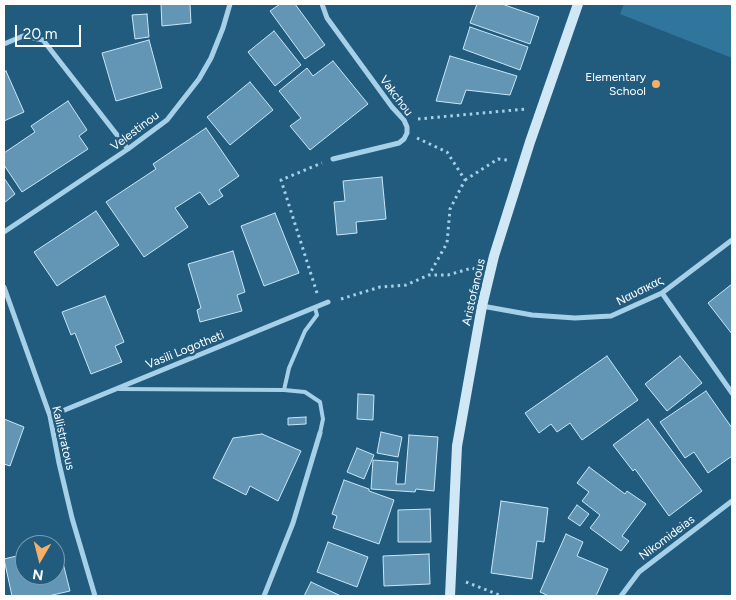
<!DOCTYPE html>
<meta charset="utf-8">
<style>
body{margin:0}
#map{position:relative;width:736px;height:600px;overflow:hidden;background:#215c7f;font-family:Figtree,sans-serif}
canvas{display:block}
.frame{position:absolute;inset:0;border:5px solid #fff;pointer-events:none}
.north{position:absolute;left:15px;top:535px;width:50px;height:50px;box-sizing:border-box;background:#215c7f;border:1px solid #7a9db2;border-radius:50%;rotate:188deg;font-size:14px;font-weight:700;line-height:20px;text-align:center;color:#fff}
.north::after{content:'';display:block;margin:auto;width:18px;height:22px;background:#f4b066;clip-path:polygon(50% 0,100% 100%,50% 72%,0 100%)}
.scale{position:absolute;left:15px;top:25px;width:66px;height:22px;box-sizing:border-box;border:2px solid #fff;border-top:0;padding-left:6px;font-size:15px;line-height:18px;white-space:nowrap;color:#fff;-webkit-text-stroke:4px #215c7f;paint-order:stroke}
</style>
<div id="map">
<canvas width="736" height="600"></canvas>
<div class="frame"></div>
<div class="north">N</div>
<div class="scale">20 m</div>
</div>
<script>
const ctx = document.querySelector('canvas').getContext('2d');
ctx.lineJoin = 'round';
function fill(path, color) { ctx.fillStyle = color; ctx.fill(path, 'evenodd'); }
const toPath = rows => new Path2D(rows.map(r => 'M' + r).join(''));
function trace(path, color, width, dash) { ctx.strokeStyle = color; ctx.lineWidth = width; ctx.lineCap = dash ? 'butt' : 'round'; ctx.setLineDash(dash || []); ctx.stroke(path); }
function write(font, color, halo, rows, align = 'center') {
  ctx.font = font + ' Figtree,sans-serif'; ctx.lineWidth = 5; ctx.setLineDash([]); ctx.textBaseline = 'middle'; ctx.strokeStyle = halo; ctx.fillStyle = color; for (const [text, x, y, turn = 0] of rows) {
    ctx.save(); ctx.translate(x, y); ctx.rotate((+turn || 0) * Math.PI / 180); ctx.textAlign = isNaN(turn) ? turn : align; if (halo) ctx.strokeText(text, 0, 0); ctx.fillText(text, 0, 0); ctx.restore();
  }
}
const green = toPath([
 [624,4,732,4,732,58,620,14]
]);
const building = toPath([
 [161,4,190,4,191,23,162,26,161,4],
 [280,4,295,4,325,45,305,59,270,11,280,4],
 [477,4,502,4,539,17,530,44,470,23,477,4],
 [147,14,149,37,135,39,132,15,147,14],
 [470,27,528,47,520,70,463,49,470,27],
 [274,31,301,65,275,86,248,52,274,31],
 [149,40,162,88,116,101,102,53,149,40],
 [450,56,517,76,510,95,466,90,461,104,436,101,450,56],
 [333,61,368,104,310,150,290,126,301,118,279,91,307,68,313,76,333,61],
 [6,71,24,112,4,121,4,72,6,71],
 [250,82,273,110,230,145,207,117,250,82],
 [68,101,87,130,79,136,88,149,22,192,4,165,4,153,35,132,31,126,68,101],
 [206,128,239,176,219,190,223,196,209,205,200,192,175,208,188,227,144,257,106,202,156,169,153,164,206,128],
 [382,177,386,219,356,222,357,233,337,235,334,202,345,201,343,181,382,177],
 [4,178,15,194,4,203,4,178],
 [96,211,119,245,57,286,34,252,96,211],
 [275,213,299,273,264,286,241,226,275,213],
 [233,251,245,292,237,295,242,311,200,322,197,310,201,308,188,264,233,251],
 [732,284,732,334,708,303,732,284],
 [105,296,124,342,115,346,122,362,91,374,75,333,71,335,62,312,105,296],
 [607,356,638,400,582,440,570,423,557,432,551,424,539,433,525,413,607,356],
 [680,356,702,383,667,411,645,384,680,356],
 [706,391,732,428,732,456,708,473,694,452,685,458,660,422,706,391],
 [358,394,374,395,373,420,357,419,358,394],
 [306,417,306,424,288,425,288,418,306,417],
 [4,419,24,427,10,466,4,464,4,419],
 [648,419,702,491,669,516,635,469,633,471,613,445,648,419],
 [381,432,402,437,398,457,377,453,381,432],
 [262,434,301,451,278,501,250,486,246,495,213,478,233,438,262,434],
 [409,435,438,437,434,491,416,489,415,492,371,489,373,460,398,462,396,484,405,484,409,435],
 [357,448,374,455,364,479,347,472,357,448],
 [589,467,625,494,627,491,646,504,622,536,629,541,621,551,590,528,600,515,582,501,589,492,577,483,589,467],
 [344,480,369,489,369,491,394,500,379,544,333,528,337,516,332,514,344,480],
 [501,501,548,508,544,542,537,541,532,579,491,573,501,501],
 [577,505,589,514,580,526,568,518,577,505],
 [430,509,431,542,398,542,398,510,430,509],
 [566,534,583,542,577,556,608,569,596,596,549,596,540,592,566,534],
 [328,542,368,557,357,587,317,572,328,542],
 [25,554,25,575,55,575,55,557,61,555,70,591,48,596,12,596,4,559,25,554],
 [429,554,430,584,384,586,383,556,429,554],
 [311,582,341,596,304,596,311,582]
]);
const path = toPath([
 [418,119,526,109],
 [417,138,447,152,465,180,450,209,447,243,429,275],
 [465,180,498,159,508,160],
 [317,293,281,180,322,163],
 [341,299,380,287,406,285,429,275,448,275,472,268,475,269],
 [466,582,502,596]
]);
const lane = toPath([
 [315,308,317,315,305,331,289,368,284,390,305,392,320,402,323,419,320,433],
 [119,389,284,390]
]);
const street = toPath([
 [322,4,327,18,392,107,404,120,407,127,407,133,404,139,399,143,333,159],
 [4,44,23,36,43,40,128,149],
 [4,232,128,149,167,120,199,79,211,58,223,28,230,4],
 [4,287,50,416,59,463,72,518,95,596],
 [662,293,732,393],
 [482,306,532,315,575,318,611,316,662,293,732,240],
 [50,416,328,302],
 [264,596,293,523,320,433],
 [621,596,639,572,732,501]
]);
const secondary = toPath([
 [450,596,457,446,482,306,494,256,530,142,578,4]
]);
const markers = [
 [656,84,5,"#f4b066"]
];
const poiNames = [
 ["Elementary",646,77],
 ["School",646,91]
];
const streetNames = [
 ["Vakchou",396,96,53],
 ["Velestinou",135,131,-37],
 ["Ναυσικας",640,291,-27],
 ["Aristofanous",474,292,-77],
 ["Vasili Logotheti",185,350,-22],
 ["Kallistratous",63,438,77],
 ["Nikomideias",667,538,-37]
];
fill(green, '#30759b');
fill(building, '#6296b4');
trace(building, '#c9e6f6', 1);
trace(path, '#a5d0e7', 3, [2.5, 4]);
trace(lane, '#a5d0e7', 4);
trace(street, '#a5d0e7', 5);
trace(secondary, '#d0e8f6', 10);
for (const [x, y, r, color] of markers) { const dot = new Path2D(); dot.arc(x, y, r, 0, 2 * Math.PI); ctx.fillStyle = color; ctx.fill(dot); trace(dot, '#215c7f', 2); }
write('12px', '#fff', '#215c7f', poiNames, 'right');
write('12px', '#fff', '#215c7f', streetNames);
</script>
